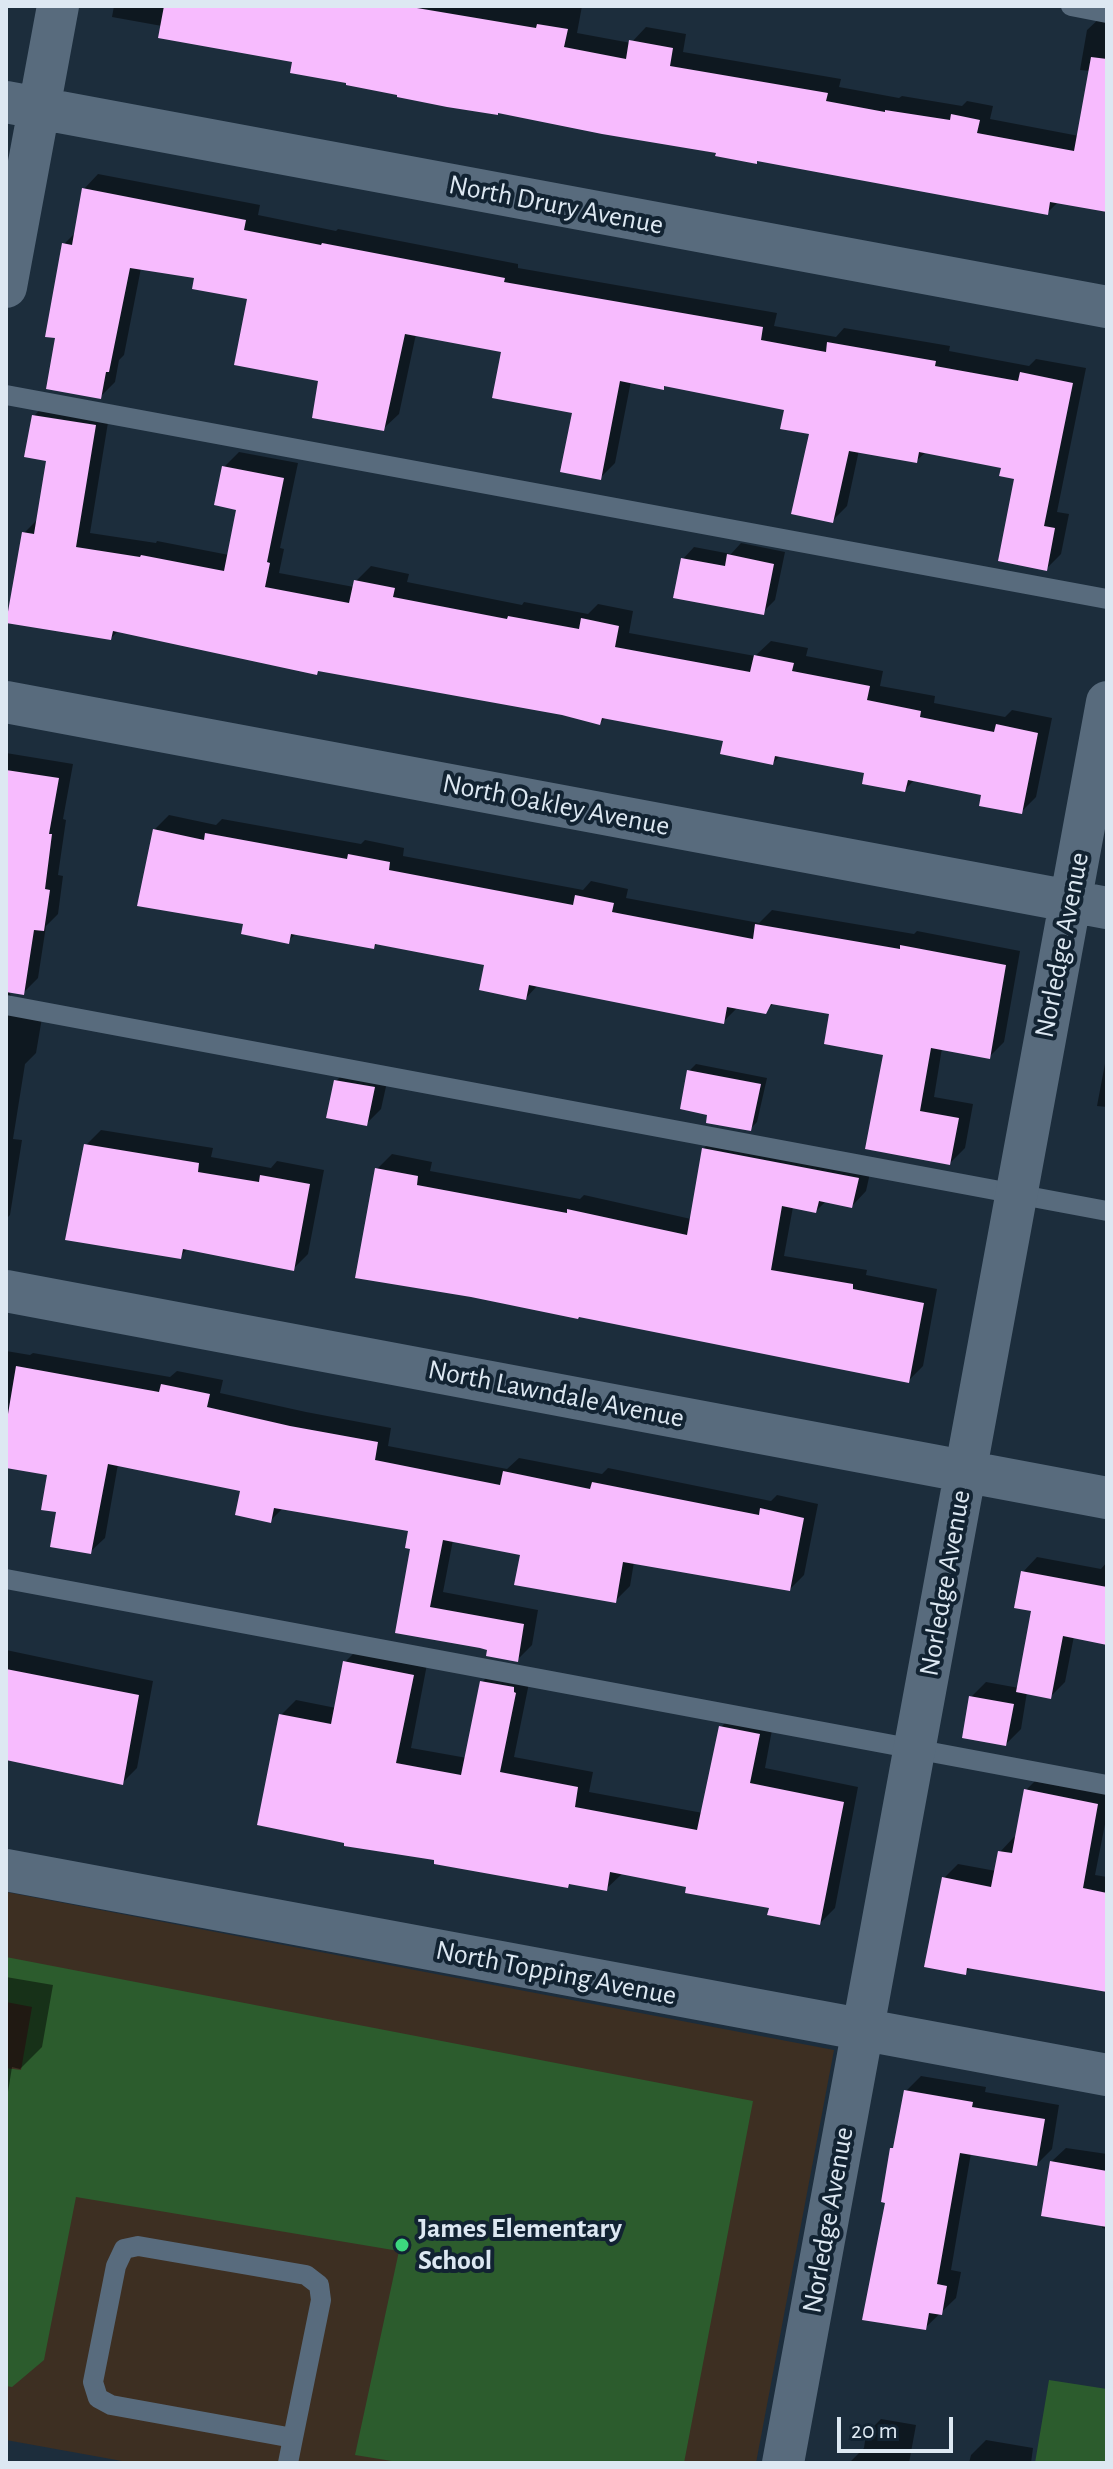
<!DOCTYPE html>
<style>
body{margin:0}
#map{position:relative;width:1113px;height:2469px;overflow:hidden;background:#1c2d3c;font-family:"Alegreya Sans",sans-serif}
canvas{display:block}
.frame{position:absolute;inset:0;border:8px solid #dde8f2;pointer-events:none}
.scale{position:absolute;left:837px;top:2417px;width:116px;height:36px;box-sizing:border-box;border:4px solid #dde8f2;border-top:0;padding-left:10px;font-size:24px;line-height:28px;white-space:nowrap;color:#dde8f2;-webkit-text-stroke:6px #122332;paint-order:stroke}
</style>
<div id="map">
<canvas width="1113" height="2469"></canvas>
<div class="frame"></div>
<div class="scale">20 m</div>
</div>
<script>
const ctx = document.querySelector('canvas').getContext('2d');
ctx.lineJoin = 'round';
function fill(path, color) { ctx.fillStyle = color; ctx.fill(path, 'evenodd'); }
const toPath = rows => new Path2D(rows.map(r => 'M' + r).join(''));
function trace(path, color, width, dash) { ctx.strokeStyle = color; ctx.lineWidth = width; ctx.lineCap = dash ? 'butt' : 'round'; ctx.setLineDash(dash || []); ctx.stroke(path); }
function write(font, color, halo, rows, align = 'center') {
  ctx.font = font + ' "Alegreya Sans",sans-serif'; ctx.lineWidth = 8; ctx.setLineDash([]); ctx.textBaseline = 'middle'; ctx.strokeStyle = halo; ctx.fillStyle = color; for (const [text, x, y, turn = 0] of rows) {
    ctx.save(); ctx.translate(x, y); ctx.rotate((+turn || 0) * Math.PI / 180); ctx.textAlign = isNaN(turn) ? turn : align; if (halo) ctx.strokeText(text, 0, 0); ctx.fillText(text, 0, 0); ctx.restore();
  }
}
const education = toPath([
 [6,1892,834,2050,756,2463,133,2463,6,2440]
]);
const green = toPath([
 [6,1957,753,2101,684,2463,404,2463,355,2455,399,2251,76,2197,44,2360,12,2387,6,2386,6,2068,21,2070,32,2007,6,2002],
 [1049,2380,1107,2389,1107,2463,1035,2463]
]);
const shadow = toPath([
 [114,6,582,6,577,33,631,43,646,27,686,34,683,52,841,79,839,87,899,98,902,96,962,106,967,101,993,106,990,119,1079,136,1090,71,1080,70,1087,30,1102,16,1107,17,1107,210,1059,201,1047,213,759,160,756,162,294,61,162,26,112,17],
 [98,174,260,205,258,215,336,231,338,229,518,264,518,268,777,313,774,326,836,337,844,328,950,346,949,351,1029,366,1036,359,1086,368,1057,512,1069,514,1061,554,1046,569,1017,477,1003,466,926,452,916,461,859,450,847,506,832,521,811,432,786,409,666,385,663,388,631,381,615,463,600,478,574,411,503,351,416,334,399,414,384,428,320,380,249,298,197,277,141,268,124,355,119,360,115,382,100,397,57,337,64,244,77,231,84,189],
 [48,401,110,410,90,533,156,543,157,541,229,555,239,508,224,467,239,452,298,463,280,548,284,549,279,573,354,587,356,581,371,566,409,574,407,582,522,605,524,602,588,614,598,604,633,611,629,633,755,656,771,641,808,648,806,656,883,671,880,686,935,696,934,703,1005,717,1012,710,1052,718,1036,797,1021,812,984,793,915,779,905,790,867,772,781,755,773,763,726,739,606,717,600,723,562,714,118,631,111,638,24,533,38,519,49,459,34,416],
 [741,543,785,552,775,600,763,612,683,559,694,547,731,554],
 [6,753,73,764,63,819,66,820,58,875,63,876,58,914,46,926,38,978,23,993,9,991,13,1001,43,1012,36,1053,25,1064,13,1139,22,1140,10,1215,6,1219],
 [169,815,216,825,222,819,361,844,365,840,404,848,403,856,583,890,591,881,628,889,626,898,759,923,772,910,914,934,917,931,1020,951,1004,1042,989,1057,942,1048,934,1097,973,1104,965,1148,950,1163,885,1053,832,1012,774,1003,765,1012,738,1007,723,1022,538,985,526,998,486,963,378,943,374,947,297,933,288,941,245,923,154,830],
 [1107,1053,1107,1107,1097,1106],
 [696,1064,767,1078,757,1122,750,1129,710,1113,689,1071],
 [351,1066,389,1073,381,1109,366,1124,336,1081],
 [101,1130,213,1148,211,1157,271,1168,277,1161,324,1170,308,1254,294,1268,188,1248,180,1257,86,1145],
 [718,1135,872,1164,866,1191,852,1206,826,1201,816,1211,793,1207,784,1256,867,1270,866,1275,937,1289,923,1366,908,1381,579,1315,377,1169,392,1154,432,1162,430,1171,580,1199,584,1195,691,1219,703,1149],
 [6,1351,30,1355,33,1353,170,1377,177,1371,223,1380,220,1393,306,1412,391,1428,388,1446,507,1469,519,1458,602,1474,608,1468,771,1501,777,1495,818,1504,804,1575,790,1589,634,1562,630,1586,615,1601,522,1554,453,1540,443,1592,538,1610,532,1645,518,1659,489,1649,398,1631,413,1548,410,1530,284,1507,270,1521,243,1489,118,1464,105,1538,90,1552,58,1511,50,1473,6,1466],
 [1037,1557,1101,1569,1107,1562,1107,1643,1074,1636,1065,1682,1050,1697,1027,1692,1021,1729,1006,1744,971,1697,986,1682,1019,1688,1034,1609,1023,1572],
 [361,1646,428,1659,411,1748,467,1758,482,1682,498,1666,530,1678,514,1757,593,1772,589,1792,703,1813,721,1727,736,1712,774,1719,765,1768,858,1787,835,1908,820,1923,771,1907,689,1885,623,1873,606,1889,571,1883,567,1886,437,1859,281,1715,296,1700,336,1708,345,1662],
 [6,1650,153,1681,137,1768,122,1783,6,1759],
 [1040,1776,1107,1790,1107,1814,1095,1875,1107,1877,1107,1991,972,1966,965,1973,944,1878,958,1864,996,1871,1000,1852,1014,1837,1017,1838,1026,1790],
 [6,1977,53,1985,42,2047,20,2069,12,2067,6,2104],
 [921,2076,986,2087,985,2092,1059,2105,1052,2149,1037,2164,971,2153,951,2270,961,2272,956,2298,925,2328,887,2201,892,2149,896,2144,906,2091],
 [1066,2148,1107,2154,1107,2229,1102,2228,1102,2224,1051,2162],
 [881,2419,916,2425,909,2463,849,2463,864,2448,866,2434],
 [986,2440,1033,2448,1031,2463,969,2463,971,2455]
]);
const building = toPath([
 [164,6,405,6,536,28,537,24,568,29,564,47,626,59,629,40,673,48,670,66,828,93,826,101,885,112,885,110,950,120,951,114,980,120,977,133,1074,151,1091,57,1107,59,1107,212,1050,202,1048,215,757,161,757,164,715,156,716,153,602,134,498,113,498,115,447,107,397,97,397,95,346,85,346,83,290,73,292,62,158,38],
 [82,188,246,220,244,230,321,245,322,243,505,278,504,282,763,327,761,340,826,352,827,342,936,361,935,366,1018,381,1020,372,1073,383,1044,526,1055,528,1047,571,998,561,1014,479,999,476,1001,468,919,452,917,463,849,451,833,523,791,514,809,434,780,429,784,410,664,386,664,390,620,381,601,480,560,472,572,413,492,398,501,352,405,334,384,431,312,418,318,381,234,365,247,299,192,289,194,278,130,268,109,372,106,372,101,399,46,389,55,338,45,337,62,243,72,245],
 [32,415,96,425,76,547,140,557,141,555,224,571,236,510,214,505,222,466,284,478,267,562,270,563,265,587,349,603,354,580,395,588,393,597,507,619,508,616,579,629,581,618,619,626,615,647,750,672,754,655,794,663,792,671,870,686,867,700,921,711,920,717,994,732,996,724,1038,733,1022,814,979,806,981,795,908,780,905,792,862,784,864,773,775,756,773,765,720,754,723,741,602,718,600,725,562,715,318,671,317,675,113,631,111,640,6,623,22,532,34,534,46,461,24,457],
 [727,554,774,564,764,615,673,598,681,558,725,566],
 [6,770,59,778,49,834,52,834,45,889,50,890,44,931,34,930,24,995,6,992],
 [153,829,204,840,205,833,347,859,348,854,390,862,389,870,573,905,575,895,614,903,612,912,753,939,755,924,900,949,900,945,1006,965,990,1059,931,1048,920,1111,959,1118,950,1165,865,1149,883,1055,824,1044,829,1014,771,1004,766,1014,727,1007,724,1024,529,985,526,1000,479,990,484,965,375,944,374,949,291,934,289,944,241,934,243,924,137,906],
 [687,1070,761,1084,751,1131,706,1123,707,1115,680,1109],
 [334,1080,375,1087,367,1126,326,1118],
 [84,1144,199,1163,198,1172,259,1182,260,1175,310,1184,294,1271,183,1249,181,1259,65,1240],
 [702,1148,859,1178,852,1208,819,1201,816,1213,782,1206,771,1270,853,1284,853,1289,924,1303,909,1383,579,1317,578,1319,471,1297,355,1278,375,1168,418,1176,417,1185,567,1213,567,1209,687,1235],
 [16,1366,159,1392,161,1384,210,1394,207,1407,290,1426,378,1442,375,1460,500,1485,503,1471,590,1489,592,1482,759,1515,760,1508,804,1518,790,1591,623,1562,616,1603,514,1585,520,1555,443,1540,430,1607,524,1624,518,1662,486,1656,487,1650,480,1648,395,1633,410,1549,405,1548,408,1531,274,1508,271,1523,235,1515,240,1491,108,1464,91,1554,50,1547,56,1512,41,1510,47,1475,6,1468,6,1426],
 [1021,1571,1107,1587,1107,1645,1063,1636,1051,1699,1016,1692,1031,1611,1014,1608],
 [343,1661,414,1675,396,1763,461,1775,480,1681,514,1687,514,1692,516,1693,500,1772,578,1787,575,1807,697,1830,719,1726,760,1734,750,1783,844,1802,820,1925,767,1915,769,1908,685,1893,686,1887,610,1872,607,1891,569,1884,568,1888,434,1864,434,1860,344,1846,344,1843,257,1825,279,1714,331,1724],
 [6,1669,139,1695,123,1785,6,1760],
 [969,1696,1014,1704,1006,1746,962,1738],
 [1024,1789,1098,1804,1083,1888,1107,1893,1107,1992,967,1968,966,1975,924,1967,942,1877,991,1887,998,1851,1012,1853],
 [904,2090,973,2102,972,2107,1045,2119,1037,2166,960,2153,937,2284,947,2286,942,2315,929,2313,926,2330,862,2320,885,2203,881,2202,890,2148,893,2148],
 [1050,2161,1107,2171,1107,2227,1041,2216]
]);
const lane = toPath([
 [1071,6,1107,13],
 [6,395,1107,599],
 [6,1005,1107,1211],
 [6,1579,1107,1785],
 [288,2463,293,2438,321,2300,319,2285,306,2275,138,2246,124,2249,116,2266,93,2382,98,2398,111,2405,293,2438]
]);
const street = toPath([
 [6,102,1107,307],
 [6,287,58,6],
 [6,702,1107,908],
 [6,1291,1107,1498],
 [6,1870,1107,2075],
 [783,2463,1107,702]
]);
const markers = [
 [402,2245,8,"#3cd77e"]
];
const streetNames = [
 ["North Drury Avenue",556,205,11],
 ["North Oakley Avenue",556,805,11],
 ["Norledge Avenue",1062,945,-79],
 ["North Lawndale Avenue",556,1394,11],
 ["Norledge Avenue",945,1583,-80],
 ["North Topping Avenue",556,1973,11],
 ["Norledge Avenue",828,2220,-80]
];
const poiNames = [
 ["James Elementary",418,2229],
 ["School",418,2261]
];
fill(education, '#3d2f22');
fill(green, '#2c5c2d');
fill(shadow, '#0007');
fill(building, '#f7bbfe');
trace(lane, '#586b7d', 20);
trace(street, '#586b7d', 42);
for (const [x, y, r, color] of markers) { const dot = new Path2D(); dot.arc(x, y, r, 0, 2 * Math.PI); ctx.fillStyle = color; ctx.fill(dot); trace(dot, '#122332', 3); }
write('28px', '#dde8f2', '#122332', streetNames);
write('bold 28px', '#dde8f2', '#122332', poiNames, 'left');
</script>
